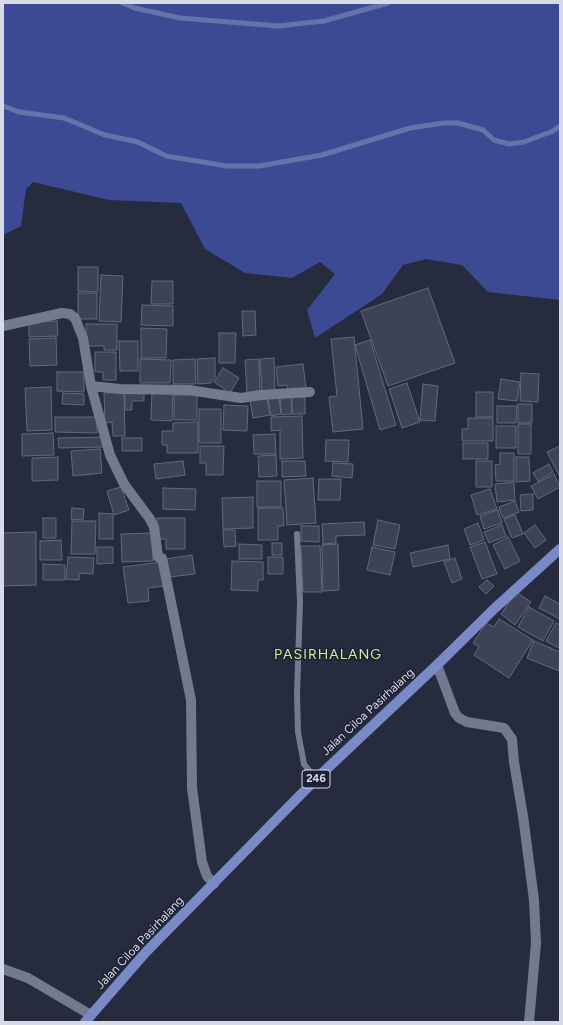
<!DOCTYPE html>
<style>
body{margin:0}
#map{position:relative;width:563px;height:1025px;overflow:hidden;background:#262b3d;font-family:Figtree,sans-serif}
canvas{display:block}
.frame{position:absolute;inset:0;border:4px solid #d7dbe7;pointer-events:none}
</style>
<div id="map">
<canvas width="563" height="1025"></canvas>
<div class="frame"></div>
</div>
<script>
const ctx = document.querySelector('canvas').getContext('2d');
ctx.lineJoin = 'round';
function fill(path, color) { ctx.fillStyle = color; ctx.fill(path, 'evenodd'); }
const toPath = rows => new Path2D(rows.map(r => 'M' + r).join(''));
function trace(path, color, width, dash) { ctx.strokeStyle = color; ctx.lineWidth = width; ctx.lineCap = dash ? 'butt' : 'round'; ctx.setLineDash(dash || []); ctx.stroke(path); }
function write(font, color, halo, rows, align = 'center') {
  ctx.font = font + ' Figtree,sans-serif'; ctx.lineWidth = 3; ctx.setLineDash([]); ctx.textBaseline = 'middle'; ctx.strokeStyle = halo; ctx.fillStyle = color; for (const [text, x, y, turn = 0] of rows) {
    ctx.save(); ctx.translate(x, y); ctx.rotate((+turn || 0) * Math.PI / 180); ctx.textAlign = isNaN(turn) ? turn : align; if (halo) ctx.strokeText(text, 0, 0); ctx.fillText(text, 0, 0); ctx.restore();
  }
}
const forest = toPath([
 [3,3,560,3,560,300,488,292,462,265,426,259,403,265,382,294,315,338,307,310,335,274,320,262,292,278,245,273,205,249,181,203,109,200,33,182,26,189,21,226,3,235]
]);
const stream = toPath([
 [122,3,135,8,180,18,278,26,324,21,388,3],
 [3,106,19,112,64,118,105,135,138,142,166,156,227,166,259,166,322,155,410,128,444,123,458,123,483,130,494,140,509,144,524,142,553,131,560,126]
]);
const building = toPath([
 [78,267,98,267,98,292,78,291,78,267],
 [101,275,123,276,121,322,99,321,101,275],
 [152,281,173,281,173,304,151,304,152,281],
 [428,288,455,363,388,386,361,311,428,288],
 [78,293,97,293,97,319,78,319,78,293],
 [142,305,173,306,173,326,141,325,142,305],
 [242,311,255,311,256,335,243,336,242,311],
 [57,321,58,336,29,337,29,322,57,321],
 [86,324,117,324,117,350,104,350,104,346,86,346,86,324],
 [141,328,167,329,166,358,141,358,141,328],
 [219,333,236,333,235,363,219,363,219,333],
 [354,337,363,429,333,432,329,397,337,396,331,339,354,337],
 [56,338,57,365,30,366,29,339,56,338],
 [370,340,396,425,380,430,355,345,370,340],
 [119,341,138,341,138,371,120,371,119,341],
 [95,352,116,352,116,380,103,380,103,372,95,372,95,352],
 [215,358,215,377,211,383,198,384,197,359,215,358],
 [274,358,275,391,262,392,260,359,274,358],
 [140,359,171,360,170,383,140,383,140,359],
 [195,359,196,384,173,384,173,360,195,359],
 [259,359,260,392,247,393,245,360,259,359],
 [303,364,306,389,288,390,287,385,278,386,276,367,303,364],
 [223,368,239,378,230,393,214,382,223,368],
 [57,372,84,372,84,392,57,391,57,372],
 [521,373,539,374,538,402,520,401,521,373],
 [501,379,520,382,517,401,498,399,501,379],
 [407,383,420,422,402,428,389,389,407,383],
 [423,384,438,386,435,421,420,420,423,384],
 [51,387,52,430,27,431,25,388,51,387],
 [144,391,144,401,132,401,132,410,125,410,125,392,144,391],
 [152,391,173,392,172,421,151,420,152,391],
 [124,392,125,436,113,436,112,422,105,423,104,393,124,392],
 [476,392,493,392,493,417,476,417,476,392],
 [63,393,84,394,84,405,62,404,63,393],
 [174,395,197,395,197,420,174,420,174,395],
 [279,397,281,414,271,416,268,399,279,397],
 [291,397,292,414,282,415,280,398,291,397],
 [292,397,305,397,305,414,292,414,292,397],
 [267,398,270,415,253,418,250,401,267,398],
 [518,404,532,404,532,423,518,423,518,404],
 [224,405,248,406,247,431,223,430,224,405],
 [497,406,517,406,516,423,497,423,497,406],
 [199,409,221,409,221,443,199,443,199,409],
 [302,416,303,458,280,459,280,430,271,431,271,417,302,416],
 [55,417,97,417,97,433,55,432,55,417],
 [468,418,493,418,493,441,462,441,462,429,468,429,468,418],
 [198,422,198,453,167,453,167,445,162,445,162,431,173,431,173,423,198,422],
 [518,424,531,424,531,454,518,454,518,424],
 [496,426,516,426,516,448,496,448,496,426],
 [53,433,54,455,22,456,22,434,53,433],
 [275,434,276,454,254,454,253,435,275,434],
 [103,437,104,447,59,448,58,438,103,437],
 [122,438,142,438,142,451,122,451,122,438],
 [326,440,349,440,348,462,325,461,326,440],
 [463,443,488,443,488,459,463,459,463,443],
 [200,446,224,446,223,475,206,475,206,463,200,463,200,446],
 [560,446,560,477,547,452,560,446],
 [100,449,102,473,73,476,71,451,100,449],
 [500,453,514,453,514,481,496,481,495,465,500,464,500,453],
 [276,455,277,476,259,477,258,456,276,455],
 [58,457,58,480,32,481,32,458,58,457],
 [516,457,529,457,530,481,516,482,516,457],
 [183,461,185,475,156,479,154,464,183,461],
 [282,461,305,461,306,476,282,477,282,461],
 [476,461,492,461,492,487,476,487,476,461],
 [333,463,353,464,352,478,332,476,333,463],
 [549,464,553,472,538,481,533,473,549,464],
 [554,474,560,487,538,499,531,486,554,474],
 [313,478,316,523,287,525,284,480,313,478],
 [319,479,341,479,340,500,318,500,319,479],
 [257,481,281,481,281,507,257,507,257,481],
 [514,482,515,500,497,502,495,484,514,482],
 [121,487,129,510,114,515,107,491,121,487],
 [163,488,196,489,195,510,163,509,163,488],
 [490,489,497,509,477,515,471,495,490,489],
 [533,494,533,510,521,511,520,495,533,494],
 [253,497,253,528,223,529,222,498,253,497],
 [515,501,519,512,503,518,499,507,515,501],
 [72,508,84,509,83,520,71,519,72,508],
 [258,508,283,508,284,526,278,526,278,540,258,540,258,508],
 [498,510,502,523,484,529,480,516,498,510],
 [99,513,113,514,113,539,99,539,99,513],
 [515,515,523,534,512,538,504,519,515,515],
 [43,518,56,518,56,538,43,538,43,518],
 [157,518,185,518,185,549,166,549,166,539,157,539,157,518],
 [378,520,400,525,395,549,373,545,378,520],
 [72,521,96,521,95,554,71,554,72,521],
 [364,522,365,535,336,536,336,543,323,544,322,524,364,522],
 [478,523,484,540,470,545,464,529,478,523],
 [502,525,506,536,489,543,484,532,502,525],
 [535,525,546,540,535,548,524,533,535,525],
 [301,526,319,526,319,542,301,541,301,526],
 [223,530,235,530,236,546,224,547,223,530],
 [36,532,36,585,3,586,3,533,36,532],
 [152,533,153,561,122,562,121,534,152,533],
 [508,537,520,561,505,569,493,545,508,537],
 [61,540,62,560,40,560,40,541,61,540],
 [485,542,497,574,482,579,470,547,485,542],
 [272,543,282,543,282,555,272,555,272,543],
 [239,544,262,545,262,559,239,559,239,544],
 [338,544,339,590,323,591,322,545,338,544],
 [448,545,450,559,413,567,410,553,448,545],
 [301,546,320,546,322,592,303,592,301,546],
 [97,547,113,547,113,563,97,564,97,547],
 [372,547,395,552,390,575,367,570,372,547],
 [192,555,195,574,169,577,166,559,192,555],
 [68,557,94,558,93,574,79,573,79,580,66,579,68,557],
 [268,557,283,557,283,574,268,574,268,557],
 [455,558,462,579,452,583,444,562,455,558],
 [232,561,263,562,263,580,258,580,258,591,231,590,232,561],
 [161,562,164,586,148,588,149,601,128,603,123,567,161,562],
 [43,564,65,565,65,580,43,580,43,564],
 [487,580,494,586,486,594,479,587,487,580],
 [516,592,531,602,515,625,501,614,516,592],
 [545,596,560,604,560,619,539,608,545,596],
 [529,607,554,621,543,641,518,627,529,607],
 [499,619,533,640,509,678,474,655,479,647,473,643,486,623,494,627,499,619],
 [556,623,560,625,559,648,546,641,556,623],
 [534,641,560,652,559,671,527,658,534,641]
]);
const service = toPath([
 [297,534,300,602,297,695,298,732,304,764,316,779]
]);
const minor = toPath([
 [3,326,62,313,70,314,75,318,83,338,91,386,120,389,189,390,241,398,261,395,310,392],
 [91,386,110,455,124,484,150,519,154,527,158,557,162,558,191,700,192,788,202,862,207,876,214,884],
 [437,665,455,713,459,718,467,722,504,728,512,739,514,762,523,816,534,900,536,943,529,1022],
 [3,969,28,978,91,1015]
]);
const primary = toPath([
 [85,1022,146,952,316,779,437,665,495,608,560,549]
]);
const shields = [
 [316,779,28]
];
const shieldNames = [
 ["246",316,779]
];
const streetNames = [
 ["Jalan Ciloa Pasirhalang",368,712,-43],
 ["Jalan Ciloa Pasirhalang",140,943,-47]
];
const quarterNames = [
 ["PASIRHALANG",328,655]
];
fill(forest, '#3c4a94');
trace(stream, '#6772a9', 5);
fill(building, '#3d4256');
trace(building, '#62697e', 1);
trace(service, '#737a8f', 6);
trace(minor, '#737a8f', 10);
trace(primary, '#7a8ac7', 10);
for (const [x, y, w] of shields) { const box = new Path2D(); box.roundRect(x - w / 2, y - 9, w, 18, 3); ctx.fillStyle = '#1c2133'; ctx.fill(box); trace(box, '#d7dbe7', 1); }
write('bold 11px', '#d7dbe7', null, shieldNames);
write('12px', '#d7dbe7', '#1c2133', streetNames);
ctx.letterSpacing = '1px';
write('14px', '#d5eca1', '#1c2133', quarterNames);
ctx.letterSpacing = '0px';
</script>
